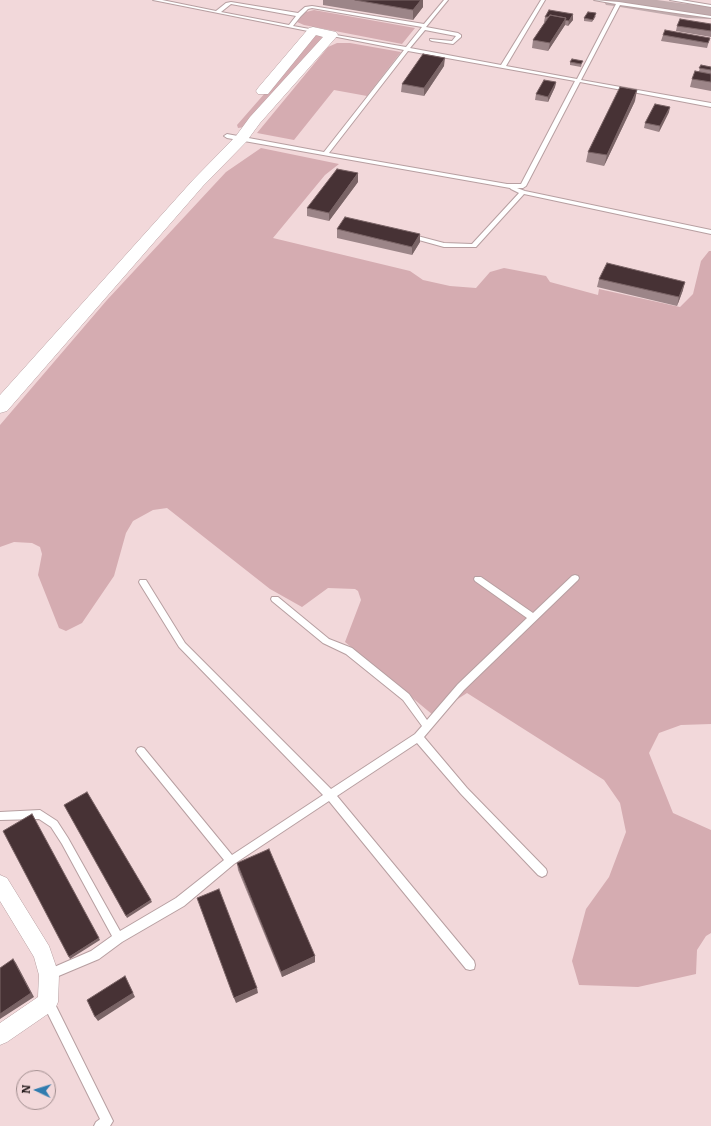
<!DOCTYPE html>
<style>
body{margin:0}
#map{position:relative;width:711px;height:1126px;overflow:hidden;background:#f2d8da;font-family:Literata,serif}
canvas{display:block}
.north{position:absolute;left:16px;top:1070px;width:40px;height:40px;box-sizing:border-box;background:#f2d8da;border:1px solid #a08d8e;border-radius:50%;rotate:274deg;font-size:11px;font-weight:700;line-height:16px;text-align:center;color:#251c1d}
.north::after{content:'';display:block;margin:auto;width:14px;height:18px;background:#307caf;clip-path:polygon(50% 0,100% 100%,50% 72%,0 100%)}
</style>
<div id="map">
<canvas width="711" height="1126"></canvas>
<div class="north">N</div>
</div>
<script>
const ctx = document.querySelector('canvas').getContext('2d');
ctx.lineJoin = 'round';
function fill(path, color) { ctx.fillStyle = color; ctx.fill(path, 'evenodd'); }
const toPath = rows => new Path2D(rows.map(r => 'M' + r).join(''));
function trace(path, color, width, dash) { ctx.strokeStyle = color; ctx.lineWidth = width; ctx.lineCap = dash ? 'butt' : 'round'; ctx.setLineDash(dash || []); ctx.stroke(path); }
const green = toPath([
 [314,10,415,28,402,44,304,25,297,22,297,20,306,12],
 [319,35,323,36,323,38,245,127,238,128,237,125,315,36],
 [337,43,350,43,401,52,367,96,334,90,294,140,257,133,328,47],
 [261,148,339,164,325,175,273,238,410,271,423,280,450,286,476,288,490,272,504,268,546,276,550,282,598,295,599,289,680,307,693,294,701,261,709,251,711,251,711,724,681,725,659,733,649,753,673,813,711,830,711,933,706,936,697,950,696,974,638,987,579,985,572,961,586,909,609,877,626,832,620,803,604,780,467,693,433,715,345,642,361,600,358,591,355,589,328,588,302,607,270,589,167,508,153,510,133,521,126,533,114,576,82,623,66,631,59,628,38,575,42,554,40,547,32,543,14,542,0,547,0,425,107,300,226,172]
]);
const taxiway = toPath([
 [603,0,657,0,687,4,711,5,711,19,687,18,614,6,606,5,603,0]
]);
const lane = toPath([
 [153,0,162,0,216,11,226,3,231,2,298,13,305,7,312,6,424,24,444,0,448,0,426,27,458,33,461,35,461,37,453,44,432,41,430,40,430,39,452,41,456,36,425,30,410,48,501,65,541,0,545,0,506,66,577,79,616,4,594,0,619,2,711,16,711,18,620,5,581,80,711,103,711,107,580,82,526,186,523,188,517,188,525,191,711,230,711,234,524,194,476,247,444,247,408,237,407,236,410,234,444,243,472,244,519,193,511,189,510,188,227,138,224,136,227,134,324,152,404,50,332,36,330,36,330,34,406,47,422,27,312,8,308,9,301,16,293,26,315,30,315,32,313,32,153,0],
 [231,4,296,16,289,25,221,12,231,4],
 [408,51,575,81,521,184,507,184,329,153,408,51],
 [670,0,681,0,711,5,711,7,670,0],
 [575,575,578,576,579,578,578,580,464,690,424,737,467,788,546,869,547,872,546,875,542,877,538,875,461,794,417,743,337,796,474,961,475,965,474,969,470,970,466,969,329,801,234,864,184,906,122,942,99,959,49,980,45,979,44,975,45,971,91,951,112,936,62,844,51,827,39,819,0,820,0,812,40,810,57,821,68,838,120,931,176,898,224,860,138,754,136,751,138,748,141,747,144,748,232,855,323,795,179,647,140,584,139,582,140,580,146,580,185,643,331,789,415,734,422,726,403,700,346,654,323,643,272,601,271,599,272,597,278,597,329,639,352,648,409,694,427,720,458,684,527,618,475,581,474,579,475,577,481,577,533,613,572,576,575,575],
 [48,997,52,998,111,1117,113,1121,110,1126,94,1126,96,1122,100,1119,44,1006,43,1002,44,998,48,997]
]);
const street = toPath([
 [0,875,7,878,49,946,59,975,58,1002,55,1009,7,1042,0,1045,0,1023,38,997,39,975,34,957,0,901,0,875]
]);
const secondary = toPath([
 [313,27,336,32,338,35,260,123,246,142,203,186,7,411,0,413,0,395,193,180,236,136,250,117,323,37,316,35,268,94,258,94,256,91,258,88,309,28,313,27]
]);
const wall = toPath([
 [323,0,421,0,423,7,413,20,323,5],
 [596,16,592,22,584,21,584,18],
 [545,17,573,20,568,26,565,25,548,51,532,48,533,40,545,22,544,22],
 [711,24,711,37,676,31,677,26],
 [663,35,710,38,707,48,661,41],
 [570,62,582,63,581,67,570,65],
 [701,65,711,67,711,91,690,87,692,79,699,71],
 [444,66,424,96,401,92,402,84],
 [556,82,555,87,548,102,535,100,536,94],
 [635,101,604,166,586,162,588,152],
 [669,112,659,132,644,128,645,123],
 [358,182,329,221,307,216,307,208],
 [337,229,420,234,420,242,412,255,337,238],
 [599,279,683,290,677,306,597,287],
 [237,863,315,962,282,977,238,870]
]);
const shadedWall = toPath([
 [421,0,423,0,423,7,413,20,413,10],
 [573,14,573,20,568,26,569,21],
 [566,18,565,25,548,51,550,43],
 [445,58,444,66,424,96,424,88],
 [556,82,555,87,548,102,548,97],
 [637,90,635,101,604,166,607,155],
 [670,107,669,112,659,132,660,126],
 [358,173,358,182,329,221,329,213],
 [420,234,420,242,412,255,412,247],
 [685,282,683,290,677,306,679,297],
 [151,900,152,902,127,918,126,916],
 [99,938,100,940,70,959,69,957],
 [315,956,315,962,282,977,281,972],
 [13,959,16,963,34,997,0,1019,0,1014],
 [125,976,135,997,98,1021,95,1017],
 [257,988,258,993,236,1003,234,998]
]);
const building = toPath([
 [355,0,421,0,413,10,355,0],
 [549,10,573,14,569,21,565,20,566,18,550,15,548,17,545,17,549,10],
 [588,12,596,13,593,20,584,18,588,12],
 [550,15,566,18,550,43,533,40,550,15],
 [680,19,711,24,711,31,677,26,680,19],
 [665,30,710,38,708,43,663,35,665,30],
 [423,54,445,58,424,88,402,84,423,54],
 [572,59,583,61,581,64,570,62,572,59],
 [701,65,711,67,711,70,699,68,701,65],
 [695,71,711,74,711,82,692,79,695,71],
 [544,80,556,82,548,97,536,94,544,80],
 [620,87,637,90,607,155,588,152,620,87],
 [655,104,670,107,660,126,645,123,655,104],
 [337,169,358,173,329,213,307,208,337,169],
 [345,217,420,234,412,247,337,229,345,217],
 [607,263,685,282,679,297,599,279,607,263],
 [87,792,151,900,126,916,64,805,87,792],
 [32,814,99,938,69,957,3,831,32,814],
 [269,849,315,956,281,972,237,863,269,849],
 [219,889,257,988,234,998,197,898,219,889],
 [13,959,31,993,0,1014,0,968,13,959],
 [125,976,133,993,95,1017,87,1000,125,976]
]);
fill(green, '#d5acb1');
fill(taxiway, '#c2acae');
trace(lane, '#b79fa1', 2);
trace(street, '#b79fa1', 1);
trace(secondary, '#b79fa1', 1);
fill(lane, '#fff');
fill(street, '#fff');
fill(secondary, '#fff');
fill(wall, '#9c8588');
fill(shadedWall, '#7a6466');
fill(building, '#473235');
trace(building, '#7a6466', 1);
</script>
